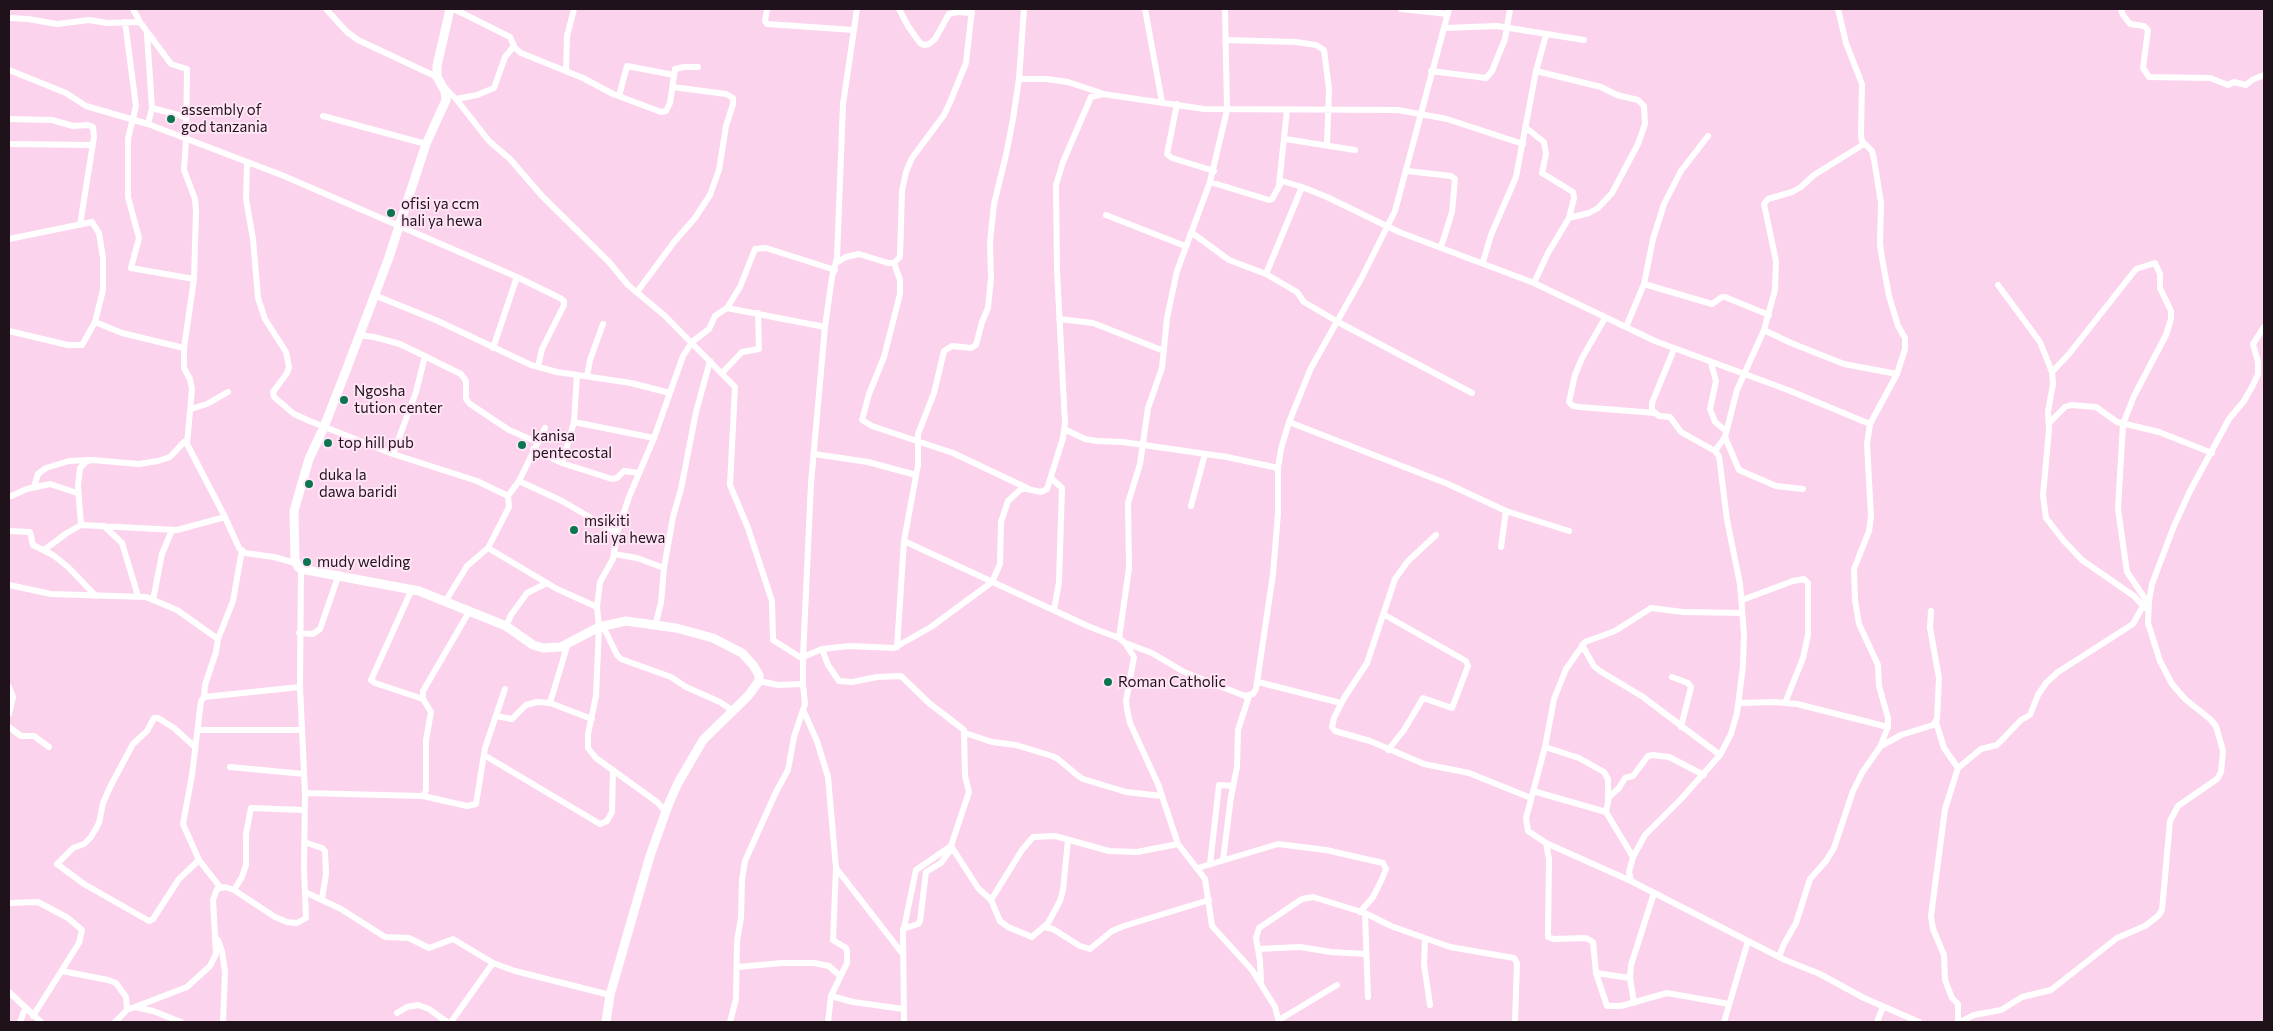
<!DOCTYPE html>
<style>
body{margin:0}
#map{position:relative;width:2273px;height:1031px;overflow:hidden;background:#fcd3ec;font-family:Commissioner,sans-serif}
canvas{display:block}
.frame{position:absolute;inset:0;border:10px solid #20121b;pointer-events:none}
</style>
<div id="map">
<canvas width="2273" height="1031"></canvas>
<div class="frame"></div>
</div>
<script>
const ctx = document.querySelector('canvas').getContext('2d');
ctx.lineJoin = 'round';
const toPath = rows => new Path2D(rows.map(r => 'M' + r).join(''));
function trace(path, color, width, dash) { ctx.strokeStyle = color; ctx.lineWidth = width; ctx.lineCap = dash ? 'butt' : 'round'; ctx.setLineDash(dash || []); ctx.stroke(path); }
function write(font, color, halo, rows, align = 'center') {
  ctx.font = font + ' Commissioner,sans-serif'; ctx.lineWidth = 4; ctx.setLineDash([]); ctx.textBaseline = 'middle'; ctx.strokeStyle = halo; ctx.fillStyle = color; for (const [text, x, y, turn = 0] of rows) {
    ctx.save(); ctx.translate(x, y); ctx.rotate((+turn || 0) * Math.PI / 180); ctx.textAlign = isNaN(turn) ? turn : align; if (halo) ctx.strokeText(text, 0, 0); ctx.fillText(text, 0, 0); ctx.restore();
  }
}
const street = toPath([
 [133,9,140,22,171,64,187,69,186,140,184,170,195,199,196,211,194,279,184,348,184,368,190,379,192,389,187,444,225,517,239,548,245,553,274,557,295,563],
 [326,9,347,32,358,40,437,77],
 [454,9,510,37,515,48,521,53,583,78,613,94,661,112,666,111,670,103,675,69,684,67,698,67],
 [767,9,765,21,767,24,854,30],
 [899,9,908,26,920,43,924,45,929,44,935,39,949,14,957,12,972,13],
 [1145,9,1162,102],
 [1401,9,1448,14],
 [2121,9,2123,15,2130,24,2144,26,2148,30,2143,68,2149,77,2210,78,2228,85,2234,82,2246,85,2252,80,2264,75],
 [9,18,28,19,57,24,89,20,107,23,140,22],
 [125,22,136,106,128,139,128,197,139,238,131,268,194,279],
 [1445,28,1497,26,1584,40],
 [147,34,152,108,148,124],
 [1225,40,1296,42,1316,45,1324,50,1329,89,1327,145],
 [9,70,66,93,86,106,148,124,284,176,517,277,560,298,564,301,564,305,542,349,538,367],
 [566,71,567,36,574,9],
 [1431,71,1486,78,1492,71,1505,39,1510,9],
 [1019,79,1047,79,1068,82,1101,93],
 [444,87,456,99,489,141,510,159,542,196,609,262,628,285,664,315,735,387,730,485,748,528,772,601,773,640,803,659],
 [619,96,627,66,674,75],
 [456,99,477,95,494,88,505,57,514,46],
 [1177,104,1167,154,1172,158,1214,171],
 [152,108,186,117],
 [323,116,426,144],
 [9,119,52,120,73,126,88,125,93,127,94,137,80,225],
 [1525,127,1544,142,1546,154,1542,173,1573,192,1574,198,1569,218],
 [1285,139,1355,150],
 [9,144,92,145],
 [247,163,246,199,253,239,258,298,265,319,286,352,289,367,287,373,273,392,274,397,294,414,312,422,393,454,477,481,508,496,509,507,488,548,467,566,445,602],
 [1407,171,1451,176,1455,179,1452,212,1441,247],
 [1210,182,1269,200,1272,199,1282,181,1302,187,1327,197,1399,232,1534,283,1655,341,1788,390,1870,424],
 [1279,185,1287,110],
 [1106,215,1185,246],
 [1191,232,1229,260,1266,274,1297,292,1304,302,1338,322,1472,393],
 [9,239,92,222,99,233,103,258,103,290,95,322,82,345,68,345,9,331],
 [1483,262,1491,235,1516,177,1536,71,1546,35],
 [836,263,846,257,859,254,888,263,894,263,900,257,902,191,906,172,912,158,944,115,951,100,966,63,972,9],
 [894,263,900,280,900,294,884,357,869,394,862,420,872,426,953,453,1027,488],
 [1266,274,1302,187],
 [1534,283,1548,253,1569,218,1589,213,1598,208,1612,193,1638,144,1645,124,1644,106,1638,100,1617,95,1601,87,1536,71],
 [1644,284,1712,304,1722,297,1725,297,1769,315],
 [1998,285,2040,342,2052,372,2053,384,2048,412,2049,430,2043,495,2046,518,2064,541,2082,560,2134,596,2145,608],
 [637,292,674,242,695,218,710,195,719,170,726,126,733,104,733,98,726,94,673,87],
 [374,295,438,321,531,365,557,372,631,383,670,393],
 [727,308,825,327],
 [1605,318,1582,358,1575,375,1569,402,1573,406,1580,407,1655,413],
 [1059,319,1093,323,1164,351],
 [95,322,122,333,184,348],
 [1626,327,1644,284,1653,239,1664,204,1681,171,1708,136],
 [1764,330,1791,343,1844,364,1897,374],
 [358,335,374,337,400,344,461,374,466,381,466,399,470,404,509,430,537,442],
 [493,348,517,277],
 [1711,363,1716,381,1710,409,1715,422,1726,431],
 [2052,372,2069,354,2136,269,2155,263,2160,274,2160,288,2171,311,2171,319,2166,335,2134,396,2123,424,2118,509,2127,572,2146,600,2146,604],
 [722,373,742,352,759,349,758,313],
 [587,376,590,360,603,324],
 [191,409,207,404,228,392],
 [574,422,654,438],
 [1289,422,1448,484,1506,511,1569,531],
 [2049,423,2065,407,2071,405,2096,407,2117,422,2159,432,2212,453],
 [1064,429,1085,439,1097,441,1123,442,1227,457,1278,468],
 [533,449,562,463,612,479,617,478,624,471,639,473],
 [1715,451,1725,437],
 [393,454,416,392,425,356],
 [814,454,868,462,916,475],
 [562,463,574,422,577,375],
 [1051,478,1062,488,1059,582,1054,610],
 [519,481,562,501,617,533],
 [34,487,38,474,46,468,69,461,89,460],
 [1803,489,1776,486,1739,470,1725,437,1737,390,1764,330,1775,290,1776,261,1764,204,1768,199,1792,192,1801,187,1814,175,1864,144],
 [508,496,519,481,545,428],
 [9,497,27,489,50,484,77,493],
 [1191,506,1205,454],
 [81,525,78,486,80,468,86,462,92,460,139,464,158,461,170,457,184,442],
 [104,526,122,543,138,596],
 [9,531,30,532,33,545,53,555,68,567,96,596],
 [1436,535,1408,561,1395,579,1367,663,1344,698,1334,718,1332,727,1335,731,1370,741,1424,764,1469,773,1531,798],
 [904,541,1090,627,1119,638,1125,643,1134,657,1126,701,1127,709,1130,723,1158,784,1178,844,1205,879,1212,926,1252,970,1275,1007,1279,1022],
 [1501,547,1506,511],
 [488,548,557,589,597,607],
 [44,550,67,533,81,525,177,530,225,517],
 [614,554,637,558,664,568],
 [9,585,51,594,146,597,177,610,218,639],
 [412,589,371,680,375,683,423,699],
 [153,600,162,554,172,530],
 [1742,600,1793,581,1804,579,1808,583,1808,635,1803,658,1785,703],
 [1742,613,1683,612,1651,608,1615,631,1585,642,1566,669,1554,699,1545,747,1526,818,1528,831,1546,843,1631,881,1785,960,1820,974,1864,998,1919,1022],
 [1383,614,1466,661,1468,666,1452,708,1423,698,1404,730,1388,750],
 [506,626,511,615,527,593,547,583],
 [603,626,617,655,621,659,671,677,686,687,720,702,733,711],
 [655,626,661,603,664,568,673,517,681,489,696,412,710,361],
 [299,633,313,634,320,629,339,574],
 [1119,638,1129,568,1128,503,1140,464,1148,408,1162,368,1167,318,1177,271,1210,182,1227,110,1225,9],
 [1125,643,1152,653,1184,672,1245,696,1253,694,1256,689,1273,574,1278,513,1278,468,1281,449,1289,422,1311,368,1361,279,1395,211,1449,9],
 [1582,645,1594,666,1600,671,1643,697,1720,755],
 [897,647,904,541,918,465,918,434,934,393,944,351,952,346,971,348,976,345,982,322,988,308,991,278,990,242,994,204,1006,155,1013,119,1019,79,1024,9],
 [822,649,828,665,839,681,852,682,877,677,901,676,929,703,964,730,965,776,969,792,951,846,978,888,991,900,1022,850,1033,837,1055,836,1109,851,1137,852,1178,844],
 [803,657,822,649,850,646,894,648,931,627,992,582,1000,564,1001,522,1008,501,1021,489,1027,489,1041,492,1047,489,1063,438,1065,423,1057,271,1056,185,1063,162,1091,97,1103,94,1204,109,1398,110,1447,119,1523,144],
 [1672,677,1688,683,1691,687,1681,727],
 [759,681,778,685,803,684],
 [1258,682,1341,703],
 [9,687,13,697,9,714],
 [204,697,205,685,216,652,218,639,233,601,242,550],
 [550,703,568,643],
 [1740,703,1774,702,1797,704,1888,727],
 [804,712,817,741,828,777,836,868,833,940,846,948,847,951,847,963,831,996,828,1022],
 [496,716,512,719,526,705,537,702,550,703,592,719],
 [1936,722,1944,748,1958,768],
 [9,727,21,736,34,736,49,747],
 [198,730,301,730],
 [965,733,992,742,1016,745,1052,756,1058,759,1077,775,1083,779,1126,792,1162,796],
 [1881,746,1901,735,1933,725,1937,719,1939,678,1930,628,1931,611],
 [195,747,174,728,158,718,154,718,147,731,133,744,111,785,103,803,99,823,91,837,84,844,73,848,57,864,84,884,149,921,153,919,179,879,199,860],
 [1545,747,1579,758,1604,772,1608,779,1608,798],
 [484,755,600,824,607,821,612,812,613,770],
 [230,767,304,774],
 [1533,791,1606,812],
 [305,793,423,796,426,790,426,740,431,712,423,699,423,691,469,612],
 [423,796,467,806,476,804,485,748,505,689],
 [666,812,657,802,596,758,588,748,588,734,596,696,599,627,597,607,600,582,613,559,617,533,629,497,654,438,683,356,692,342,709,329,715,316,727,308,740,287,755,249,766,248,835,270],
 [304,842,322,848,325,851,326,874,322,899],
 [1546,843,1549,859,1548,937,1554,939,1586,938,1593,942,1596,973,1607,1006,1621,1006,1667,993,1729,1004],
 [1633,857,1606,812,1609,797,1619,788,1625,778,1633,776,1648,756,1653,755,1669,757,1704,775],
 [1223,860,1231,797,1237,767,1238,730,1249,696],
 [1210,864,1219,785,1233,786],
 [836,868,902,953],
 [1198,868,1278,844,1326,850,1383,863,1386,869,1382,879,1373,897,1360,912],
 [1631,881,1629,872,1633,857,1645,835,1681,799,1720,755,1731,734,1737,713,1743,666,1744,634,1740,584,1727,520,1719,456,1715,451,1681,432,1670,417,1659,416,1652,410,1652,403,1674,349],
 [220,887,199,860,183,824,192,775,201,701,204,697,300,687],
 [234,890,242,877,246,865,246,834,251,808,304,810],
 [305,892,341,909,385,937,409,938,429,948,453,939,493,963,515,971,610,995],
 [991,900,1000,921,1008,927,1032,937,1048,923,1060,901,1063,890,1068,840],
 [9,903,38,902,68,918,82,930,79,943,33,1016],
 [1365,913,1368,997],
 [1044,927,1053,929,1080,946,1090,949,1112,931,1124,926,1209,900],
 [904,928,916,870,951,846],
 [1425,939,1424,964,1430,1005],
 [218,940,222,951,225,972,223,1022],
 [1258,949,1300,947,1331,952,1366,954],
 [1779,957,1784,944,1796,923,1810,879,1826,861,1834,848,1853,791,1862,773,1880,747,1888,727,1888,718,1879,686,1878,665,1859,624,1855,600,1854,569,1869,531,1871,516,1867,444,1870,424,1897,374,1905,349,1905,338,1898,326,1889,296,1882,258,1880,244,1881,203,1874,159,1872,151,1862,141,1861,135,1862,84,1846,43,1838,9],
 [738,967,782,963,814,963,829,966,840,976],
 [62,971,108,980,116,983,126,997,127,1010],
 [1596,973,1630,978],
 [1261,981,1260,961,1256,938,1259,928,1302,899,1313,897,1365,913,1391,926,1450,947,1514,958,1517,963,1515,1022],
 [9,992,41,1022],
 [831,996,853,1002,903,1009],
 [1634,1003,1630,978,1631,965,1654,893],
 [135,1007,153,1011,181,1022],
 [397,1013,407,1007,418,1005,429,1009,447,1022],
 [1279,1020,1337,985],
 [20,1022,25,1009],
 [115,1022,127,1010,187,987,210,966,216,954,213,900,217,889,225,887,234,890,275,917,287,922,297,923,306,918,304,869,305,793,300,687,301,569],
 [451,1022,493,963],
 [730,1022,736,999,737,941,741,918,742,880,745,861,776,792,788,770,794,737,805,704,803,684,803,657,811,483,825,327,832,277,837,258,843,104,857,9],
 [904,1022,903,929,918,924,920,921,926,872,941,863,952,848],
 [1724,1022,1748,941],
 [1877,1022,1883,1007],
 [1958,1022,1958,1004,1952,998,1945,980,1944,955,1933,929,1931,916,1945,809,1958,768,1981,749,1997,745,2021,720,2030,715,2038,695,2046,683,2058,672,2133,624,2143,606],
 [1960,1022,1974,1015,2001,1010,2022,997,2051,990,2117,938,2145,926,2158,916,2162,910,2170,821,2178,806,2217,779,2221,772,2223,751,2216,726,2210,719,2185,699,2172,684,2160,661,2148,623,2149,601,2152,584,2174,526,2190,491,2229,419,2244,401,2253,385,2258,374,2258,362,2253,344,2264,327]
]);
const secondary = toPath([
 [450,9,437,66,437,77,445,91,446,100,426,144,388,260,347,368,324,427,309,459,294,511,295,560,298,567,301,569,419,591,506,626,533,645,543,648,561,647,599,627,626,621,676,628,713,638,742,653,753,665,759,675,759,681,748,696,703,740,678,783,669,803,650,856,610,995,606,1022]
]);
const markers = [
 [171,119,5,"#0a754f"],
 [391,213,5,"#0a754f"],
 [344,400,5,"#0a754f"],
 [328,443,5,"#0a754f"],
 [522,445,5,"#0a754f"],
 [309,484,5,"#0a754f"],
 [574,530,5,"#0a754f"],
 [307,562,5,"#0a754f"],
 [1108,682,5,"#0a754f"]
];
const poiNames = [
 ["assembly of",181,110],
 ["god tanzania",181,127],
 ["ofisi ya ccm",401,204],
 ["hali ya hewa",401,221],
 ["Ngosha",354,391],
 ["tution center",354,408],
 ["kanisa",532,436],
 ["pentecostal",532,453],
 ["top hill pub",338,443],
 ["duka la",319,475],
 ["dawa baridi",319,492],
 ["msikiti",584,521],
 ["hali ya hewa",584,538],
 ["mudy welding",317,562],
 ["Roman Catholic",1118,682]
];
trace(street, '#fff', 6);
trace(secondary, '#fff', 9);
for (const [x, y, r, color] of markers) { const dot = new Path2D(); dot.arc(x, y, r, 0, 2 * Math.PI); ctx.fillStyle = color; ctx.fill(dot); trace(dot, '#ffe5f5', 2); }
write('15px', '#20121b', '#ffe5f5', poiNames, 'left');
</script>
